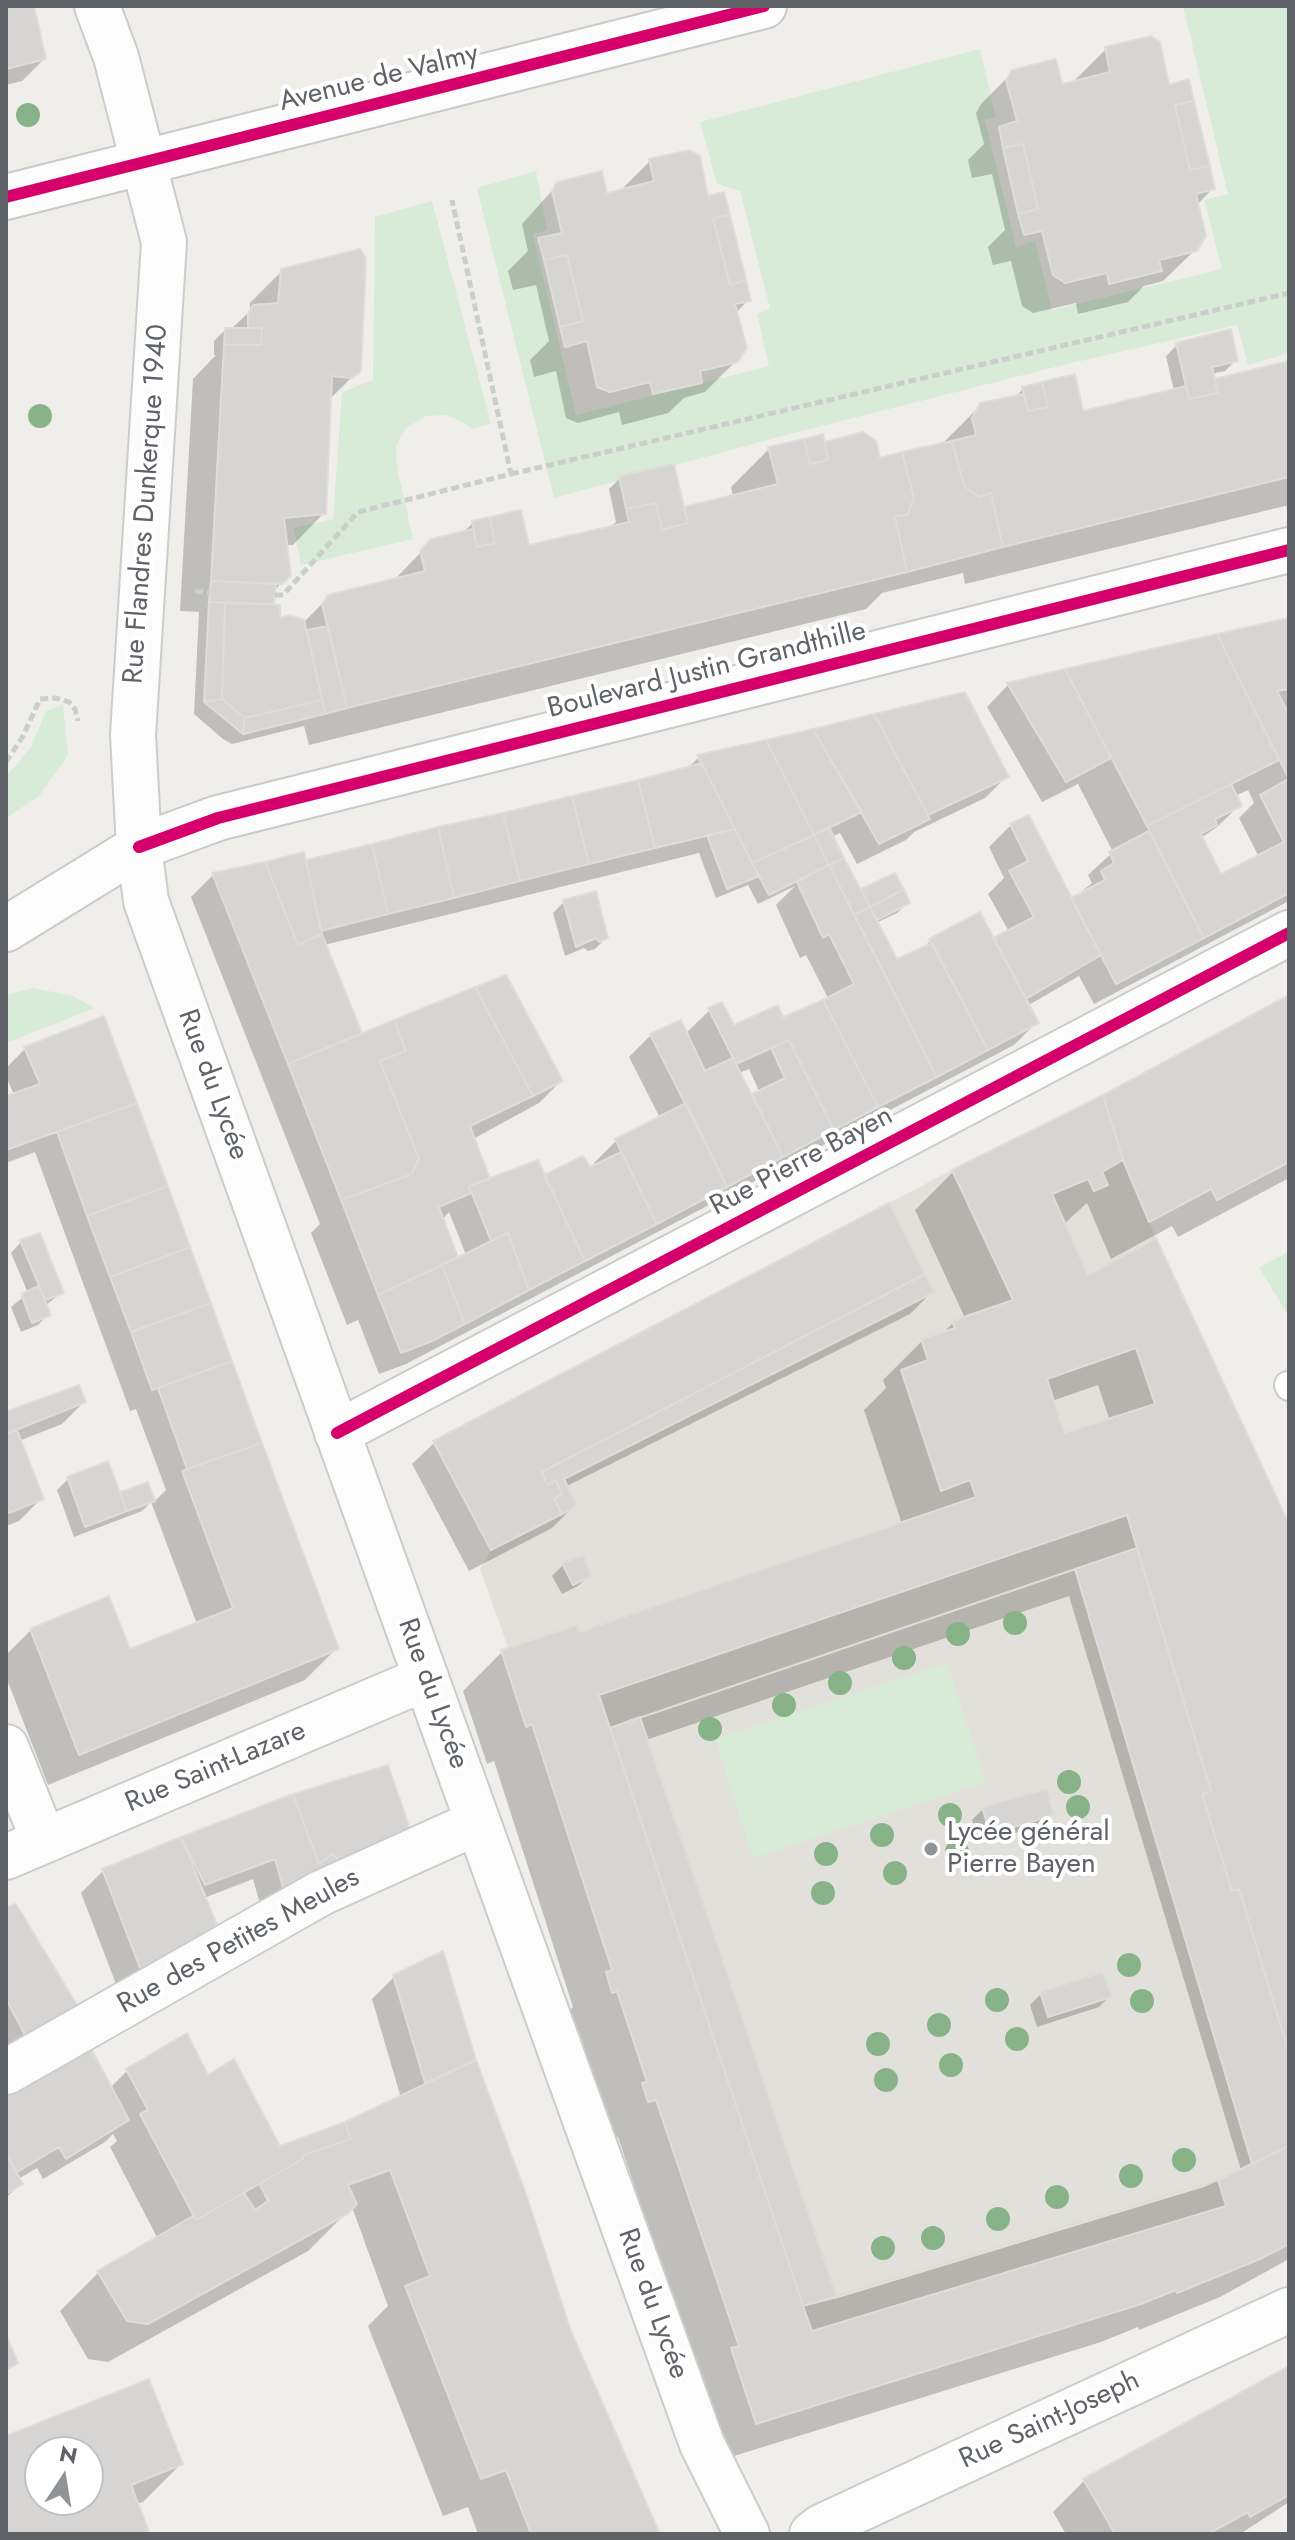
<!DOCTYPE html>
<meta charset="utf-8">
<style>
body{margin:0}
#map{position:relative;width:1295px;height:2540px;overflow:hidden;background:#efeeea;font-family:Jost,sans-serif}
canvas{display:block}
.frame{position:absolute;inset:0;border:8px solid #5f6368;pointer-events:none}
.north{position:absolute;left:24px;top:2436px;width:80px;height:80px;box-sizing:border-box;background:#fff;border:2px solid #bfc1c3;border-radius:50%;rotate:12deg;font-size:22px;font-weight:700;line-height:32px;text-align:center;color:#5f6368}
.north::after{content:'';display:block;margin:auto;width:28px;height:36px;background:#919496;clip-path:polygon(50% 0,100% 100%,50% 72%,0 100%)}
</style>
<div id="map">
<canvas width="1295" height="2540"></canvas>
<div class="frame"></div>
<div class="north">N</div>
</div>
<script>
const ctx = document.querySelector('canvas').getContext('2d');
ctx.lineJoin = 'round';
function fill(path, color) { ctx.fillStyle = color; ctx.fill(path, 'evenodd'); }
const toPath = rows => new Path2D(rows.map(r => 'M' + r).join(''));
function trace(path, color, width, dash) { ctx.strokeStyle = color; ctx.lineWidth = width; ctx.lineCap = dash ? 'butt' : 'round'; ctx.setLineDash(dash || []); ctx.stroke(path); }
function write(font, color, halo, rows, align = 'center') {
  ctx.font = font + ' Jost,sans-serif'; ctx.lineWidth = 8; ctx.setLineDash([]); ctx.textBaseline = 'middle'; ctx.strokeStyle = halo; ctx.fillStyle = color; for (const [text, x, y, turn = 0] of rows) {
    ctx.save(); ctx.translate(x, y); ctx.rotate((+turn || 0) * Math.PI / 180); ctx.textAlign = isNaN(turn) ? turn : align; if (halo) ctx.strokeText(text, 0, 0); ctx.fillText(text, 0, 0); ctx.restore();
  }
}
const education = toPath([
 [1103,1095,1123,1160,1156,1238,1289,1524,1289,2244,1260,2259,1177,2293,1176,2290,1141,2304,1016,2342,731,2348,739,2345,656,2101,648,2102,642,2083,647,2081,617,1992,612,1993,606,1972,612,1970,533,1725,526,1727,501,1650,508,1647,480,1569,491,1550,433,1441,952,1170]
]);
const green = toPath([
 [1183,6,1289,6,1289,353,1248,365,1237,325,1067,364,786,435,554,498,477,188,536,171,547,230,533,234,576,415,769,366,757,314,770,308,740,191,717,184,700,122,980,49,996,118,985,120,1016,247,1035,241,1052,310,1222,269,1204,200,1228,194],
 [432,201,491,424,472,429,463,422,445,415,426,416,406,428,396,446,397,467,413,539,301,565,294,528,333,519,342,392,373,380,375,217],
 [63,705,68,755,39,796,6,818,6,777,31,747,46,711],
 [33,988,73,996,95,1008,6,1043,6,995],
 [1289,1252,1289,1317,1259,1267],
 [947,1663,986,1782,753,1858,715,1739]
]);
const shadow = toPath([
 [6,6,32,6,44,59,22,81,6,85],
 [1106,49,1167,87,1213,188,1197,205,1195,250,1163,281,1144,286,1128,302,1078,314,1076,303,1033,313,1022,306,1011,261,993,265,988,247,1005,230,992,174,972,178,968,160,984,144,976,113,981,104,1013,72,1061,86,1075,83,1075,80],
 [650,161,707,198,748,300,736,313,737,360,705,392,684,398,668,413,622,425,619,412,578,423,566,418,556,371,534,377,530,360,549,341,536,285,513,290,508,271,528,251,522,224,558,184,606,195,620,191],
 [282,271,359,370,329,400,324,513,293,545,285,545,289,575,274,591,269,606,278,621,304,622,329,597,392,582,432,541,461,534,473,523,528,548,609,528,616,522,609,489,620,478,683,512,733,497,731,487,769,449,823,447,826,444,879,460,942,444,981,405,1014,398,1023,389,1081,413,1174,391,1166,356,1177,345,1236,360,1225,371,1211,374,1213,381,1289,363,1289,505,965,584,963,573,882,593,866,609,309,745,304,726,232,744,223,739,194,714,199,612,180,611,193,379,216,355,214,355,214,341,225,330,230,330,250,311,250,303],
 [1289,619,1289,901,1094,1004,1079,976,1027,1006,1036,1023,1014,1045,406,1364,379,1374,358,1320,347,1325,311,1233,320,1224,191,897,213,875,305,863,687,769,699,757,964,694,1007,776,985,798,914,832,906,840,857,864,840,833,832,837,861,892,894,876,908,902,897,913,876,923,897,962,920,951,931,940,993,941,1009,932,988,894,1004,878,989,847,1011,825,1070,901,1092,883,1088,875,1113,852,1078,784,1042,802,987,707,1008,685],
 [1248,790,1254,803,1239,818,1259,857,1221,876,1201,838,1217,827,1239,806,1235,796],
 [699,853,716,898,748,885,758,904,795,886,776,905,800,958,806,955,828,998,782,1019,733,1028,710,1010,685,1034,651,1035,629,1057,660,1118,616,1141,594,1163,596,1166,589,1170,543,1178,489,1181,473,1139,539,1103,561,1081,360,1036,324,945],
 [749,1069,760,1093,751,1097,739,1073],
 [449,1212,466,1255,457,1259,442,1220],
 [564,902,606,938,595,949,588,951,584,948,565,956,553,913],
 [1289,997,1289,1178,1178,1237,1172,1226,1111,1259,1087,1203,1064,1224,1087,1278,1285,1521,1289,1518,1289,2259,1220,2297,1139,2330,1138,2327,1101,2342,718,2461,700,2382,618,2137,610,2140,605,2123,608,2119,578,2029,574,2030,568,2012,573,2007,494,1761,487,1764,463,1691,502,1652,576,1627,578,1635,902,1524,864,1410,886,1388,883,1380,922,1341,941,1335,953,1323,965,1318,915,1210,953,1172,1104,1096],
 [1098,1385,1110,1421,1063,1435,1052,1401],
 [1069,1596,1241,2170,1204,2187,835,2299,646,1740],
 [102,1018,336,1649,305,1680,48,1785,6,1677,6,1655,31,1630,129,1651,197,1624,151,1502,142,1511,74,1537,57,1490,68,1479,119,1494,147,1485,154,1502,166,1490,136,1409,130,1411,35,1152,6,1163,6,1098,14,1095,6,1076,6,1068,26,1048],
 [21,1242,61,1293,45,1306,49,1314,38,1325,21,1332,11,1307,28,1293,11,1253],
 [932,1292,910,1314,565,1487,574,1506,552,1528,469,1571,412,1464,434,1443],
 [84,1402,62,1424,19,1441,41,1499,19,1521,6,1526,6,1410,7,1413],
 [563,1565,589,1575,578,1586,562,1594,552,1576],
 [387,1767,264,1918,253,1879,204,1898,219,1935,118,1989,81,1893,103,1871,293,1795],
 [983,1809,1052,1815,1041,1826,979,1843,972,1820],
 [6,1910,80,2015,6,2062],
 [394,1977,474,2060,523,2192,570,2332,657,2534,478,2534,468,2507,443,2516,368,2326,388,2306,352,2207,308,2251,108,2362,88,2359,60,2311,98,2273,158,2239,110,2147,117,2141,113,2134,105,2142,43,2179,37,2168,18,2179,21,2183,6,2198,6,2087,110,2088,127,2071,186,2036,207,2078,279,2149,346,2124,401,2098,372,1999],
 [267,2192,273,2210,264,2195],
 [1041,1994,1110,1996,1099,2007,1037,2027,1030,2005],
 [1289,2369,1289,2502,1240,2534,1066,2534,1053,2512,1084,2481],
 [6,2438,181,2464,143,2502,136,2504,148,2534,6,2534],
 [40,2452,88,2452,88,2500,40,2500]
]);
const building = toPath([
 [6,6,34,6,46,59,6,69,6,6],
 [1151,36,1160,42,1169,85,1189,79,1194,101,1175,105,1190,170,1210,166,1215,189,1196,194,1206,236,1197,251,1159,260,1162,271,1109,284,1107,273,1065,283,1053,275,1042,231,1024,235,1018,214,1038,209,1023,144,1003,148,999,127,1017,121,1006,80,1012,70,1056,59,1062,84,1110,72,1105,47,1151,36],
 [1194,101,1210,166,1190,170,1175,105,1194,101],
 [1023,144,1038,209,1018,214,1003,148,1023,144],
 [690,150,700,156,708,196,724,192,730,215,713,218,730,285,746,280,751,301,735,304,747,348,738,362,700,371,702,383,653,394,650,382,610,392,597,387,587,341,565,347,560,327,583,321,567,255,544,260,538,238,562,233,552,191,557,182,602,171,607,193,654,181,649,159,690,150],
 [730,215,746,280,730,285,713,218,730,215],
 [360,249,366,258,361,371,352,378,332,376,326,514,284,518,291,576,282,584,211,581,224,345,261,345,262,328,248,328,248,314,253,305,278,303,281,269,360,249],
 [567,255,583,321,560,327,544,260,567,255],
 [225,328,262,328,261,345,224,345,225,328],
 [1231,329,1238,361,1212,367,1218,393,1189,399,1176,343,1231,329],
 [1289,361,1289,477,1003,547,991,493,979,497,964,486,952,441,976,435,972,418,980,403,1023,394,1028,411,1048,407,1042,382,1075,374,1083,411,1186,386,1189,399,1218,393,1214,379,1289,361],
 [1042,382,1048,407,1028,411,1022,387,1042,382],
 [863,432,876,441,880,458,902,452,914,498,907,515,895,516,907,572,347,708,322,604,328,595,425,571,420,551,431,539,473,529,477,547,495,543,490,517,521,510,529,545,629,522,626,509,656,503,662,530,688,523,684,507,778,484,768,447,804,439,810,464,828,460,825,442,863,432],
 [823,434,828,460,810,464,804,439,823,434],
 [952,441,964,486,979,497,991,493,1003,547,907,572,895,516,907,515,914,498,902,452,952,441],
 [674,464,688,523,662,530,656,503,626,509,619,476,674,464],
 [490,517,495,543,477,547,472,521,490,517],
 [211,581,276,584,274,604,209,602,211,581],
 [209,602,225,603,222,699,204,702,209,602],
 [225,603,280,605,280,618,290,615,304,620,322,700,245,718,222,699,225,603],
 [1288,618,1289,689,1277,691,1289,715,1289,779,1217,634,1288,618],
 [328,626,347,708,325,714,307,630,328,626],
 [1217,634,1279,760,1147,826,1065,669,1217,634],
 [1065,669,1111,758,1066,782,1007,683,1065,669],
 [965,692,1009,777,928,815,874,714,965,692],
 [222,699,245,718,243,734,204,702,222,699],
 [322,700,325,714,243,734,245,718,322,700],
 [874,714,930,819,879,844,813,729,874,714],
 [813,729,862,812,814,835,766,740,813,729],
 [766,740,814,835,752,863,697,755,766,740],
 [702,763,735,829,655,848,638,780,702,763],
 [1289,779,1289,893,1204,938,1147,826,1231,784,1242,806,1215,819,1217,825,1201,834,1221,874,1284,842,1260,795,1289,779],
 [638,780,655,848,589,864,572,796,638,780],
 [572,796,589,864,520,881,503,813,572,796],
 [503,813,520,881,454,898,438,827,503,813],
 [1029,815,1101,955,1026,999,993,938,1034,917,1009,871,1028,861,1010,824,1029,815],
 [438,827,454,898,388,914,372,844,438,827],
 [829,827,844,858,829,865,814,835,829,827],
 [735,829,759,876,727,889,707,835,735,829],
 [1149,831,1204,938,1116,984,1071,898,1105,880,1101,871,1114,863,1109,852,1149,831],
 [814,835,829,865,769,895,752,863,814,835],
 [372,844,388,914,321,931,306,860,372,844],
 [304,852,322,934,298,945,265,862,304,852],
 [844,858,870,907,854,915,829,865,844,858],
 [265,862,298,945,322,934,362,1033,288,1064,212,873,265,862],
 [829,865,937,1077,878,1107,823,1000,854,984,829,934,823,938,797,882,829,865],
 [895,873,904,889,870,907,861,889,895,873],
 [904,889,910,903,877,920,870,907,904,889],
 [596,891,608,938,599,942,596,938,576,947,563,900,596,891],
 [870,907,897,959,932,943,988,1050,937,1077,854,915,870,907],
 [980,912,1039,1023,988,1050,929,939,980,912],
 [506,975,563,1081,533,1096,475,987,506,975],
 [475,987,533,1096,470,1126,490,1179,469,1186,471,1193,439,1207,458,1257,378,1295,341,1200,412,1174,419,1159,380,1061,406,1051,394,1020,475,987],
 [1289,995,1289,1162,1217,1200,1211,1189,1149,1222,1123,1160,1103,1095,1289,995],
 [823,1000,878,1107,834,1130,789,1040,736,1064,708,1008,722,1002,734,1025,778,1005,783,1017,823,1000],
 [104,1016,137,1103,6,1150,6,1096,40,1084,24,1047,104,1016],
 [394,1020,406,1051,380,1061,419,1159,412,1174,341,1200,288,1064,394,1020],
 [681,1020,705,1071,733,1058,783,1157,727,1187,650,1034,681,1020],
 [789,1040,834,1130,783,1157,752,1094,785,1078,771,1048,789,1040],
 [1103,1095,1123,1160,1102,1172,1108,1185,1094,1191,1088,1179,1052,1194,1088,1275,1156,1238,1289,1524,1289,2053,1239,1889,1232,1891,1202,1794,1211,1791,1137,1548,610,1728,803,2306,1218,2180,1289,2146,1289,2244,1260,2259,1177,2293,1176,2290,1141,2304,756,2424,731,2348,739,2346,656,2100,648,2102,642,2083,647,2082,617,1991,612,1993,606,1972,612,1970,532,1724,526,1727,501,1650,577,1625,579,1632,976,1497,970,1480,941,1491,901,1370,928,1360,921,1339,955,1328,952,1321,1013,1300,952,1170,1103,1095],
 [1136,1348,1155,1404,1064,1433,1047,1379,1136,1348],
 [137,1103,168,1186,87,1216,57,1132,137,1103],
 [686,1103,727,1187,657,1224,615,1139,686,1103],
 [621,1152,657,1224,585,1261,544,1175,583,1156,590,1167,621,1152],
 [538,1160,585,1261,529,1290,508,1233,491,1241,469,1186,538,1160],
 [168,1186,190,1247,110,1277,87,1216,168,1186],
 [889,1203,925,1274,542,1472,547,1485,556,1480,562,1494,554,1498,562,1514,491,1550,433,1441,889,1203],
 [40,1233,64,1293,45,1300,20,1240,40,1233],
 [508,1233,529,1290,465,1324,442,1265,508,1233],
 [190,1247,211,1303,131,1332,110,1277,190,1247],
 [442,1265,465,1324,430,1342,401,1353,378,1295,442,1265],
 [925,1274,935,1292,564,1479,577,1506,562,1514,554,1498,562,1494,556,1480,547,1485,542,1472,925,1274],
 [39,1286,51,1315,32,1323,21,1294,39,1286],
 [211,1303,232,1361,152,1390,131,1332,211,1303],
 [232,1361,262,1443,187,1469,158,1388,232,1361],
 [79,1385,86,1402,6,1434,6,1405,8,1411,79,1385],
 [17,1430,44,1499,6,1514,6,1434,17,1430],
 [262,1443,339,1649,79,1755,30,1629,109,1596,130,1649,233,1608,182,1471,262,1443],
 [108,1461,127,1511,85,1527,67,1477,108,1461],
 [148,1482,155,1501,127,1511,120,1492,148,1482],
 [1127,1515,1137,1548,610,1728,599,1695,1127,1515],
 [1137,1548,1211,1791,1202,1794,1232,1891,1239,1889,1289,2053,1289,2146,1252,2164,1075,1569,1137,1548],
 [584,1555,591,1576,573,1585,562,1563,584,1555],
 [640,1717,837,2297,803,2306,610,1728,640,1717],
 [388,1765,410,1829,344,1866,333,1854,319,1864,293,1794,388,1765],
 [1047,1789,1054,1815,990,1834,982,1807,1047,1789],
 [293,1794,319,1864,333,1854,344,1866,286,1898,275,1859,205,1885,181,1837,293,1794],
 [181,1837,221,1935,140,1968,102,1869,181,1837],
 [16,1904,83,2015,31,2046,6,1999,6,1907,16,1904],
 [443,1951,476,2060,425,2083,393,1975,443,1951],
 [1103,1972,1112,1997,1048,2017,1040,1992,1103,1972],
 [187,2033,208,2075,234,2059,280,2146,345,2122,351,2139,304,2155,303,2159,196,2220,140,2114,148,2110,126,2069,187,2033],
 [86,2039,129,2120,66,2159,59,2147,17,2172,6,2154,6,2084,86,2039],
 [476,2060,525,2191,571,2331,660,2534,531,2534,506,2470,481,2479,405,2286,430,2276,390,2170,348,2185,357,2204,349,2213,148,2324,127,2321,97,2271,193,2216,196,2220,244,2193,255,2210,269,2200,259,2184,303,2159,304,2155,351,2139,345,2122,476,2060],
 [6,2154,23,2184,6,2194,6,2154],
 [1218,2180,1226,2206,812,2331,803,2306,1218,2180],
 [6,2334,18,2363,6,2370,6,2334],
 [1289,2366,1289,2495,1250,2517,1248,2512,1208,2534,1115,2534,1083,2479,1289,2366],
 [149,2379,183,2464,131,2485,150,2534,6,2534,6,2436,149,2379],
 [40,2452,88,2452,88,2500,40,2500,40,2452]
]);
const path = toPath([
 [511,474,1289,293],
 [195,591,210,593],
 [275,595,283,595,358,512,511,474,452,200],
 [6,762,23,736,40,699,55,698,69,702,75,709,78,721]
]);
const service = toPath([
 [1288,1385,1289,1387]
]);
const minor = toPath([
 [97,6,116,57,164,242,133,735,139,847,146,901,702,2444,747,2534],
 [337,1433,1289,933],
 [6,1747,44,1841],
 [6,1857,426,1678],
 [6,2072,321,1893,478,1822],
 [812,2534,821,2527,1289,2310]
]);
const secondary = toPath([
 [6,197,764,6],
 [6,929,139,847,218,818,1289,550]
]);
const cycleway = toPath([
 [6,197,764,6],
 [139,847,218,818,1289,550],
 [337,1433,1289,933]
]);
const trees = [
 [28,115],
 [40,416],
 [1015,1623],
 [958,1634],
 [904,1658],
 [840,1683],
 [784,1705],
 [710,1729],
 [1069,1782],
 [1078,1807],
 [950,1815],
 [882,1835],
 [957,1852],
 [826,1854],
 [895,1873],
 [823,1893],
 [1129,1965],
 [997,2000],
 [1142,2001],
 [939,2025],
 [1017,2039],
 [878,2044],
 [951,2065],
 [886,2080],
 [1184,2160],
 [1131,2176],
 [1057,2197],
 [998,2219],
 [933,2238],
 [883,2248]
];
const markers = [
 [931,1849,8,"#919496"]
];
const streetNames = [
 ["Avenue de Valmy",379,79,-14],
 ["Rue Flandres Dunkerque 1940",147,504,-86],
 ["Boulevard Justin Grandthille",707,671,-14],
 ["Rue du Lycée",212,1085,70],
 ["Rue Pierre Bayen",802,1162,-28],
 ["Rue du Lycée",432,1694,70],
 ["Rue Saint-Lazare",216,1768,-23],
 ["Rue des Petites Meules",239,1942,-29],
 ["Rue du Lycée",652,2304,70],
 ["Rue Saint-Joseph",1050,2421,-25]
];
const poiNames = [
 ["Lycée général",947,1833],
 ["Pierre Bayen",947,1865]
];
fill(education, '#e2e0da');
fill(green, '#d8ebd6');
fill(shadow, '#0003');
fill(building, '#d6d5d3');
trace(building, '#deddd9', 2);
trace(service, '#cbcccc', 30);
trace(minor, '#cbcccc', 48);
trace(secondary, '#cacacb', 48);
trace(path, '#cacfcc', 5, [8, 4]);
trace(service, '#fdfcfc', 26);
trace(minor, '#fdfcfc', 44);
trace(secondary, '#fdfcfc', 44);
trace(cycleway, '#d6006c', 12);
ctx.fillStyle = '#88b388';
for (const [x, y] of trees) { ctx.beginPath(); ctx.arc(x, y, 12, 0, 2 * Math.PI); ctx.fill(); }
for (const [x, y, r, color] of markers) { const dot = new Path2D(); dot.arc(x, y, r, 0, 2 * Math.PI); ctx.fillStyle = color; ctx.fill(dot); trace(dot, '#fff', 3); }
write('28px', '#5f6368', '#fff', streetNames);
write('28px', '#5f6368', '#fff', poiNames, 'left');
</script>
